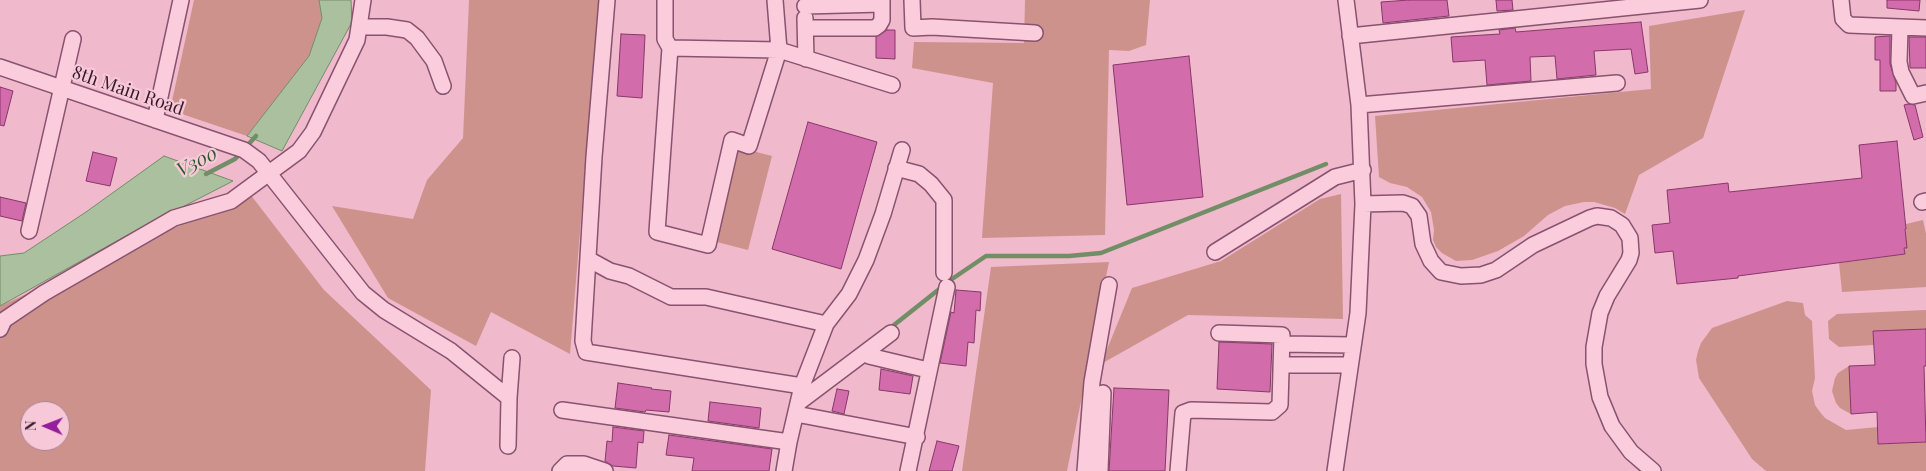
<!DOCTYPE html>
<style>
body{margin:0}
#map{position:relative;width:1926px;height:471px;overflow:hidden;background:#f0b9cc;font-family:"Playfair Display",serif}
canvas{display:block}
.north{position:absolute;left:20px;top:401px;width:50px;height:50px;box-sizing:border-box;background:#f7c9d8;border:1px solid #a98392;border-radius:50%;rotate:271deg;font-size:14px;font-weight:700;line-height:20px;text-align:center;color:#351929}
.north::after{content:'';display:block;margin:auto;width:18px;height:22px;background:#941f9a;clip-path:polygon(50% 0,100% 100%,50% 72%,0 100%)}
</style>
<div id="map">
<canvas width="1926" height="471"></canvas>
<div class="north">N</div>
</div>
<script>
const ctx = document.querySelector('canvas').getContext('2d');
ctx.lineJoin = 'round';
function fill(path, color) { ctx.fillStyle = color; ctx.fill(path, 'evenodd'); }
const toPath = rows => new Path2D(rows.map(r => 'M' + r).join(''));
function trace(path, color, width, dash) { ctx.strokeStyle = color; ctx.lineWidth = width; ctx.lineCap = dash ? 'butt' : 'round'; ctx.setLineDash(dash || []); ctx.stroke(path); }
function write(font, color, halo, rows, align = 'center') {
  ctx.font = font + ' "Playfair Display",serif'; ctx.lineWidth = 4.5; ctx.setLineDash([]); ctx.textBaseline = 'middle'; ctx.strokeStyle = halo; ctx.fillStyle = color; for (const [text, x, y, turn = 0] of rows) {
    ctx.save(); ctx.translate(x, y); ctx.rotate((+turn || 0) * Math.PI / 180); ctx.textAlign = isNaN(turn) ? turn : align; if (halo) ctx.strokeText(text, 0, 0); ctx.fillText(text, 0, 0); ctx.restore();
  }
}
const green = toPath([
 [194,0,319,0,322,18,309,56,247,136,170,110],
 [469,0,599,0,570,354,491,312,476,346,388,298,332,206,413,219,427,180,463,138],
 [1025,0,1150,0,1146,45,1129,51,1109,50,1105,235,982,238,993,83,912,68,914,42,1024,43],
 [1745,10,1703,138,1639,175,1625,214,1615,208,1594,202,1584,202,1565,206,1548,215,1524,236,1498,251,1472,260,1456,261,1442,253,1436,247,1433,240,1434,230,1431,212,1422,197,1407,187,1390,183,1379,177,1375,116,1651,89,1649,26],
 [737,147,772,156,748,250,713,241],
 [250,194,324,290,431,390,425,471,0,471,0,306],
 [30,411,60,411,60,441,30,441],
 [1341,194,1343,319,1188,315,1101,364,1132,288,1221,261,1320,199],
 [1923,220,1926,234,1926,287,1842,292,1839,263,1905,254,1906,224],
 [1109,262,1067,471,962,471,991,267],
 [1787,301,1803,303,1805,315,1812,321,1815,378,1812,391,1815,405,1820,412,1825,418,1846,430,1878,427,1879,444,1926,442,1926,471,1766,471,1752,459,1699,378,1696,360,1698,351,1701,343,1712,328],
 [1926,310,1926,329,1873,332,1874,345,1839,347,1829,339,1828,321,1837,314],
 [1849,366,1851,414,1840,408,1836,403,1832,391,1835,378,1838,373]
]);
const water = toPath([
 [319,0,351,0,352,22,282,151,247,136,309,56,322,18,319,0],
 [164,156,233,181,124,237,0,306,0,256,24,253,86,212,164,156]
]);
const stream = toPath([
 [206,174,235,159,256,136],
 [889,329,952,279,986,256,1069,256,1101,253,1326,164]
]);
const building = toPath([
 [1409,0,1447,0,1449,16,1383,23,1381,2,1409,0],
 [1496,0,1512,0,1513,10,1497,11,1496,0],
 [1887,0,1920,0,1919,11,1887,8,1887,0],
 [1641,22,1648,72,1635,74,1631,49,1594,51,1596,75,1557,79,1555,56,1530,57,1531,81,1487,85,1485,60,1453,62,1451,37,1500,34,1499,30,1515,28,1516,32,1641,22],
 [887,30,895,30,895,59,876,58,876,37,887,30],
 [621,34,645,35,642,98,617,96,621,34],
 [1890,36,1890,64,1896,83,1896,91,1880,91,1880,60,1875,60,1875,37,1890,36],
 [1909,37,1926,37,1926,68,1910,68,1909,37],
 [1189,56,1203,197,1127,205,1113,65,1189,56],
 [0,87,13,91,4,126,0,125,0,87],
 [1908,104,1915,105,1923,137,1914,140,1904,105,1908,104],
 [808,122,877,142,841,269,772,249,808,122],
 [1897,141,1906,229,1905,229,1907,248,1904,248,1905,254,1738,276,1738,278,1677,284,1673,251,1655,253,1652,225,1670,223,1667,190,1728,183,1729,192,1862,178,1859,145,1897,141],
 [93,152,117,158,110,186,86,181,93,152],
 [0,197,26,203,22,221,0,216,0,197],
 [956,290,981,292,980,311,976,310,974,343,968,342,966,366,940,363,951,312,954,313,956,290],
 [1926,329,1926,366,1924,366,1926,442,1878,444,1877,412,1851,414,1849,366,1875,365,1873,331,1926,329],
 [1219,342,1272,344,1270,392,1217,389,1219,342],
 [881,369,913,376,910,394,879,390,881,369],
 [618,383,652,388,651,389,671,391,669,412,646,410,645,412,615,408,618,383],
 [1114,388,1169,390,1165,471,1109,471,1114,388],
 [837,389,849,391,844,414,832,411,837,389],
 [710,402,761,408,759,428,708,421,710,402],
 [613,427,644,431,643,443,638,442,636,468,613,466,605,461,607,441,612,442,613,427],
 [669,435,772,449,769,471,692,471,694,458,666,455,669,435],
 [937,441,959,446,952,471,929,471,937,441]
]);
const minor = toPath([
 [607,0,594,157,583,341,586,352,802,386],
 [665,0,665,39,670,48,779,50,775,0],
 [912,0,913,28,932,27,1035,33],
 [1841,0,1843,19,1849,25,1926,28],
 [805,6,882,4],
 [805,18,806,59],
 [360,27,387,27,407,30,417,38,434,61,443,86],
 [806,28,875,28,879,25,882,20,882,0],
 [1900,28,1899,62,1901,72,1913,96,1926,93],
 [1350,36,1700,0],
 [670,48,657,232,708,245,732,140,749,146,779,50,892,85],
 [0,67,244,150,259,161,363,293,384,310,451,351,509,398,508,446],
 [1359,105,1617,83],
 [155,120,181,0],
 [896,168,919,174,931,184,944,200,944,273],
 [1922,202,1926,201],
 [1363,204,1403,203,1412,206,1419,216,1423,244,1431,261,1441,272,1461,276,1481,275,1496,270,1533,245,1590,218,1597,216,1611,218,1622,225,1630,238,1631,253,1629,260,1607,296,1600,313,1594,347,1594,364,1600,397,1612,426,1631,452,1653,471],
 [29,231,73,39],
 [1215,252,1335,177,1363,170],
 [588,259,610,271,629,276,671,297,706,297,826,324],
 [0,329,4,320,44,293,174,218,231,201,299,151,313,132,357,40,363,0],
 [1283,344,1353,345],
 [869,356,928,370],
 [1282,365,1350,365],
 [509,398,512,358],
 [798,403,891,333],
 [562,410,789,442],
 [796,414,917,437],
 [560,471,567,464,584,464,605,471],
 [784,471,789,442,802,386,826,324,849,294,866,260,883,214,902,150],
 [908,471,947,287],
 [1085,471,1092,382,1109,285],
 [1100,471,1103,393],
 [1178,471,1183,413,1191,410,1272,412,1280,405,1282,335,1219,333],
 [1335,471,1358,313,1363,204,1359,105,1346,0]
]);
const streetNames = [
 ["8th Main Road",128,91,19]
];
const waterNames = [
 ["V300",197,162,-27]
];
fill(green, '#ce928d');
fill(water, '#aac09e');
trace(water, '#718e66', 1);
trace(stream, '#718e66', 4.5);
fill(building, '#d26cab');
trace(building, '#88376b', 1);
trace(minor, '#87536e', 18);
trace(minor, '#fbccdc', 15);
write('18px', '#351929', '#f7c9d8', streetNames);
write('italic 19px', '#2c5627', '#f7c9d8', waterNames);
</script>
